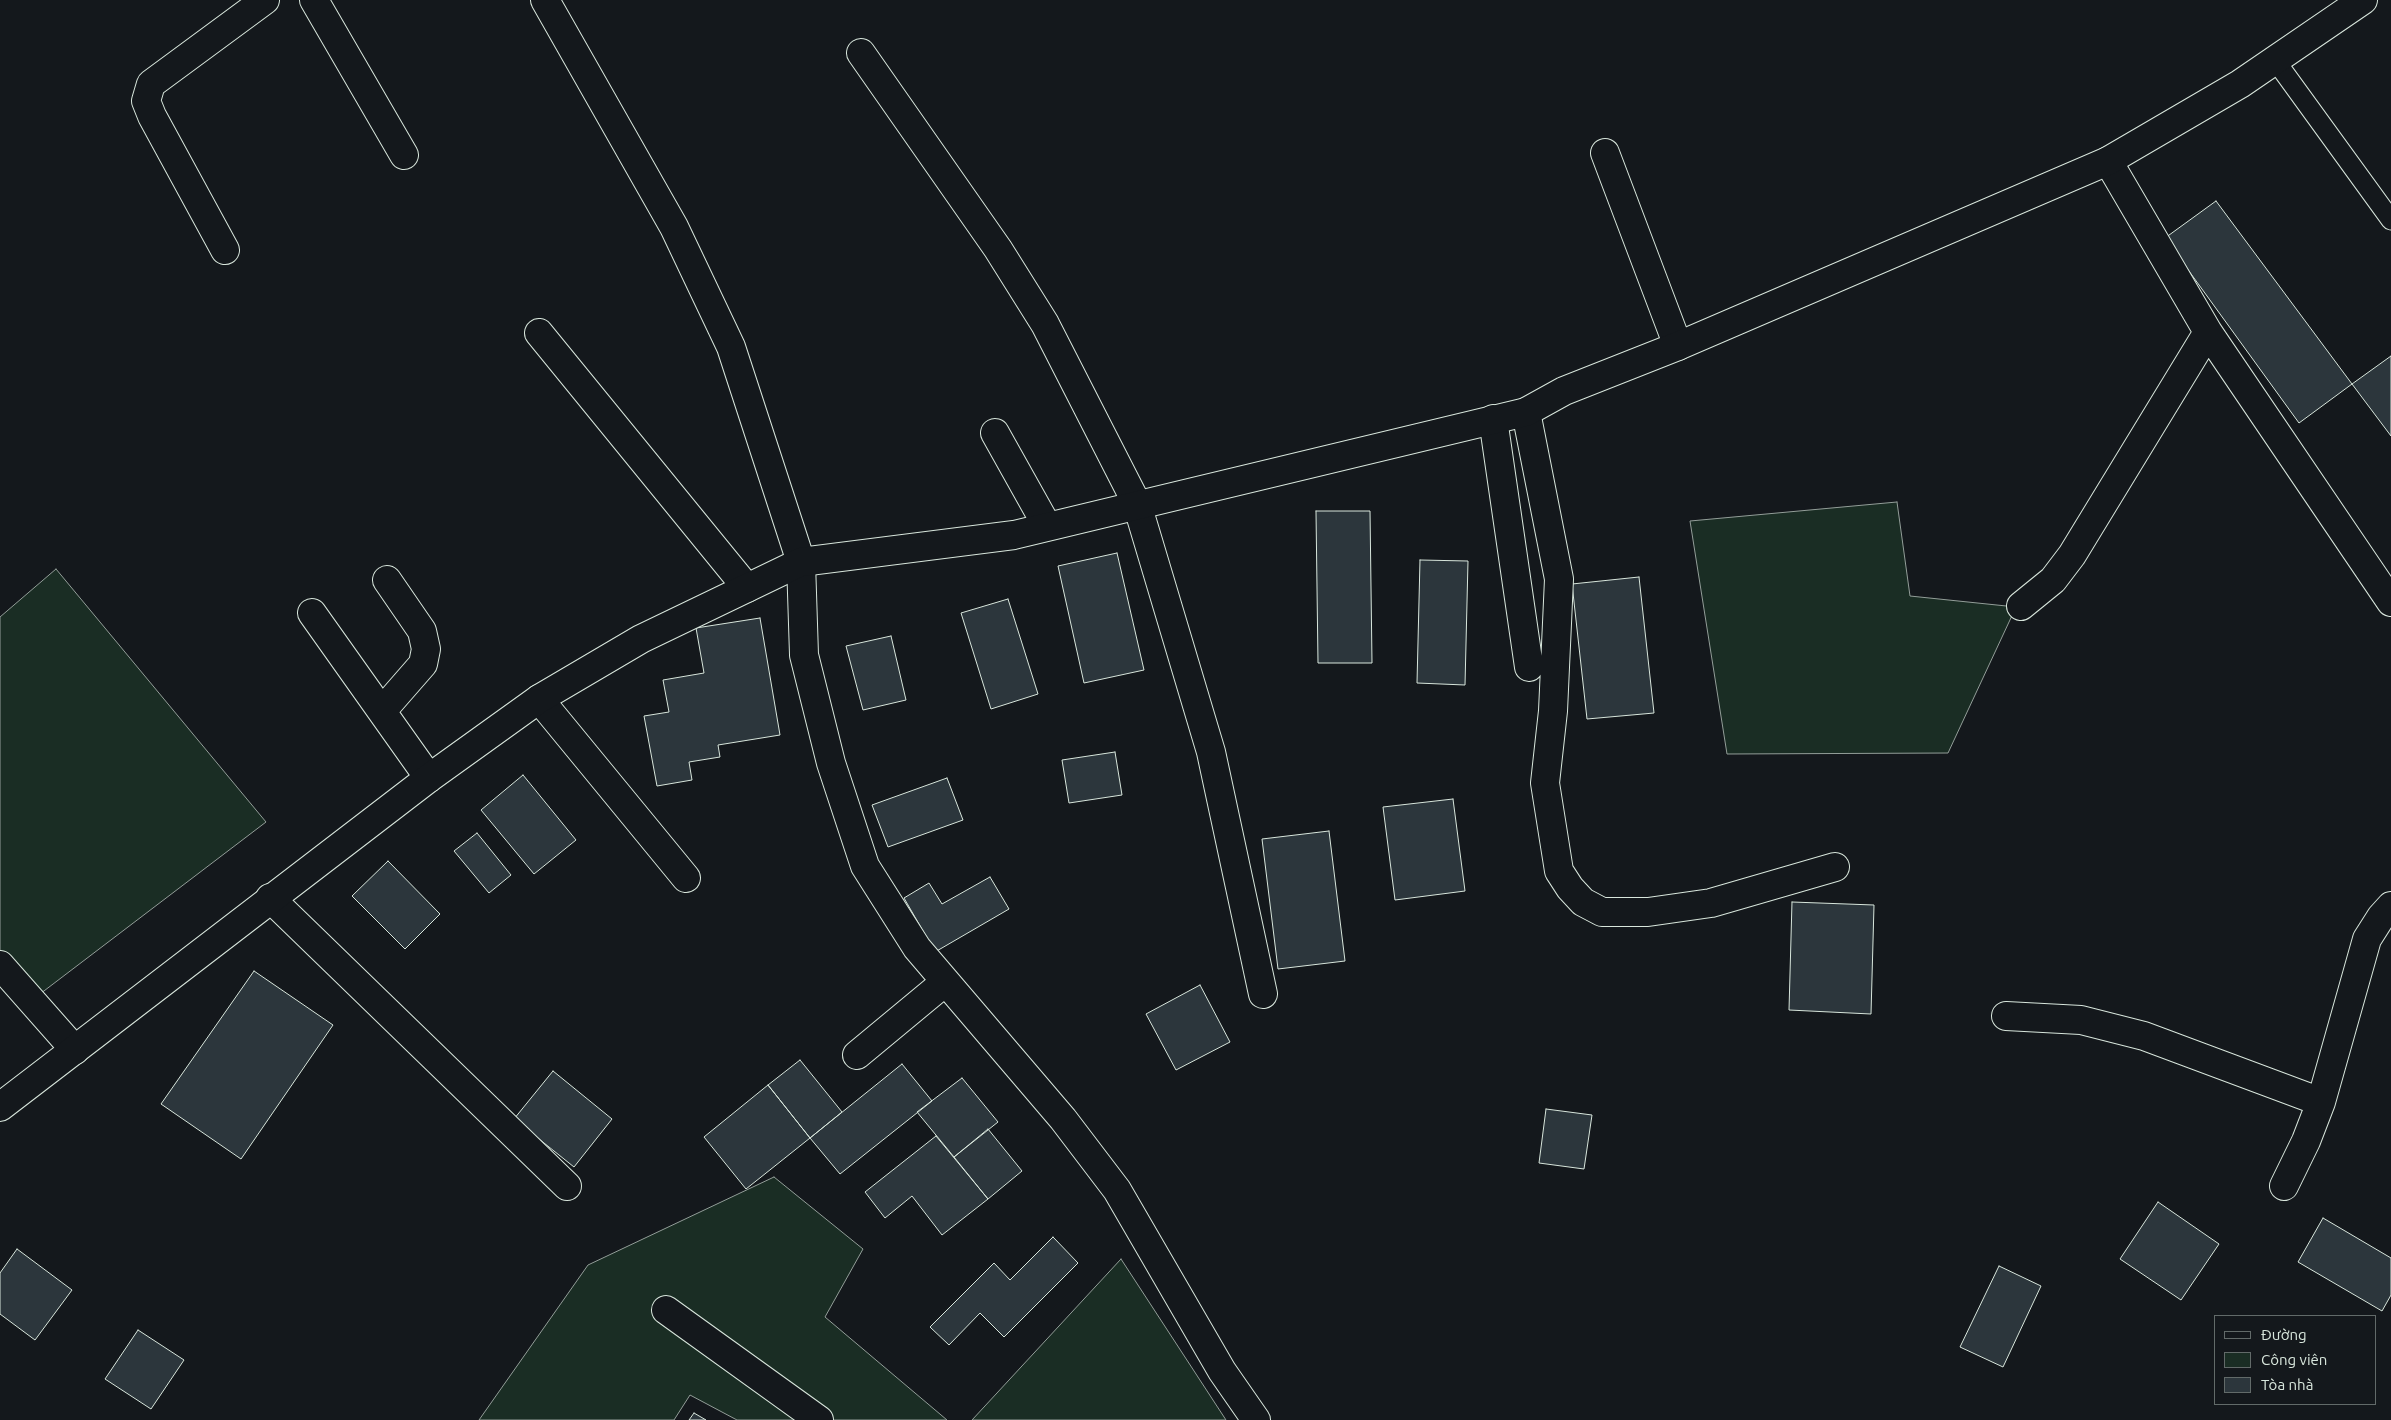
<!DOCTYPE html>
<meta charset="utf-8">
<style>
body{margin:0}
#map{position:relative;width:2391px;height:1420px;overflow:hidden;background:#14181c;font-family:Ubuntu,sans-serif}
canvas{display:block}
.legend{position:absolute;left:2214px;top:1315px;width:162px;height:90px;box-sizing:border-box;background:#14181c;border:1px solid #626a69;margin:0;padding:6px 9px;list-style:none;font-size:15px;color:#d8e6dc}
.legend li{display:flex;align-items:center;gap:10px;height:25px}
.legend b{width:25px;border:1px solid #626a69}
</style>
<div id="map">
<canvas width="2391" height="1420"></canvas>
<ul class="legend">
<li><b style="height:6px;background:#14181c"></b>Đường</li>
<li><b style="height:14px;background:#1a2d24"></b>Công viên</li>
<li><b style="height:14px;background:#2c363c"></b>Tòa nhà</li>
</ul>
</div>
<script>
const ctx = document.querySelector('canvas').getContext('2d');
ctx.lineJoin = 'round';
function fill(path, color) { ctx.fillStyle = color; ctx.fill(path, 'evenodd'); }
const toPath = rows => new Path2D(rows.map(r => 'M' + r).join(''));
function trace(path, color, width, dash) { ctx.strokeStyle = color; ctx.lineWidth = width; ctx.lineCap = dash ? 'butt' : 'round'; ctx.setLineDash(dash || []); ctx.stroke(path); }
const green = toPath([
 [1897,502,1910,596,2016,607,1948,753,1727,754,1690,521,1897,502],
 [56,569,266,822,36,997,0,957,0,617,56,569],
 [774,1177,863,1249,825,1317,947,1420,737,1420,690,1395,674,1420,479,1420,588,1265,774,1177],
 [1121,1259,1226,1420,972,1420,1121,1259]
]);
const building = toPath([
 [2216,201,2352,384,2299,423,2165,238,2216,201],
 [2391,356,2391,436,2352,384,2391,356],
 [1316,511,1370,511,1372,663,1318,663,1316,511],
 [1117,553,1144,670,1084,683,1058,566,1117,553],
 [1420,560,1468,561,1465,685,1417,683,1420,560],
 [1639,577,1654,713,1587,719,1572,584,1639,577],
 [1008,599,1038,694,991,709,961,613,1008,599],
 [760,618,780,735,718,745,720,757,689,762,692,780,657,786,644,716,669,712,663,680,704,673,696,628,760,618],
 [891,636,906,700,863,710,846,646,891,636],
 [1115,752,1122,795,1069,803,1062,760,1115,752],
 [523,775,576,840,534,874,481,810,523,775],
 [947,778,963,820,888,847,872,805,947,778],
 [1453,799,1465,891,1395,900,1383,807,1453,799],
 [1329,831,1345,961,1278,969,1262,839,1329,831],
 [477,833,511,875,489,893,454,851,477,833],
 [388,861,440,914,405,949,352,896,388,861],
 [990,877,1009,909,935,952,904,898,929,883,942,904,990,877],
 [1792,902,1874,905,1871,1014,1789,1010,1792,902],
 [254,971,333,1025,241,1159,161,1104,254,971],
 [1200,985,1230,1042,1176,1070,1146,1014,1200,985],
 [800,1060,842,1112,810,1138,768,1085,800,1060],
 [902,1064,932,1101,840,1174,810,1138,902,1064],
 [553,1071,612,1119,574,1167,514,1119,553,1071],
 [962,1078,998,1122,954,1157,917,1112,962,1078],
 [768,1085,810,1138,746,1189,704,1137,768,1085],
 [1546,1109,1592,1115,1584,1169,1539,1163,1546,1109],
 [988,1129,1022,1171,988,1199,954,1157,988,1129],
 [936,1136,988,1199,942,1235,912,1196,885,1218,865,1192,936,1136],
 [2158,1202,2219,1244,2181,1300,2120,1259,2158,1202],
 [2323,1218,2391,1258,2391,1295,2382,1311,2298,1262,2323,1218],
 [1053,1237,1078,1263,1004,1337,980,1313,949,1345,930,1327,994,1263,1010,1280,1053,1237],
 [17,1249,72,1290,35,1340,0,1314,0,1273,17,1249],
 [1999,1266,2041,1286,2003,1367,1960,1347,1999,1266],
 [138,1330,184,1360,151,1409,105,1379,138,1330],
 [694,1413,706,1420,689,1420,694,1413]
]);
const service = toPath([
 [2275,60,2391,220]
]);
const minor = toPath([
 [314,0,404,155],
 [545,0,674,227,731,347,801,562,804,655,831,763,865,866,917,948,1063,1119,1117,1190,1222,1371,1256,1420],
 [861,53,998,249,1045,324,1137,504,1211,752,1263,994],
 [1605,153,1678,346],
 [2108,161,2208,332,2391,602],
 [225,250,152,116,146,101,151,84,265,0],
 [539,333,747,588],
 [1526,412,1559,579,1553,711,1545,783,1559,871,1570,888,1583,902,1602,912,1648,912,1711,903,1835,867],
 [1493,419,1529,667],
 [995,433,1047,526],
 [2021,606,2053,580,2072,555,2208,332],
 [312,613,429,778],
 [539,699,686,878],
 [382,711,423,664,426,649,422,631,387,580],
 [270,898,567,1186],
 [0,965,75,1050],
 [2006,1016,2081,1020,2144,1036,2321,1102],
 [857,1055,945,982],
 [2284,1186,2306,1141,2321,1102,2367,939,2381,917,2391,906],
 [666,1310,819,1420]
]);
const tertiary = toPath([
 [0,1107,429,778,539,699,641,639,801,562,1014,535,1526,412,1564,391,1678,346,2108,161,2240,84,2363,0]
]);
fill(green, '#1a2d24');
trace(green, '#939e99', 1);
fill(building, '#2c363c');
trace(building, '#d8e6dc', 1);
trace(service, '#d8e6dc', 21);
trace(minor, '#d8e6dc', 30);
trace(tertiary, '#d8e6dc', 30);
trace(service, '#14181c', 19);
trace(minor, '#14181c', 28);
trace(tertiary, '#14181c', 28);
</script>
